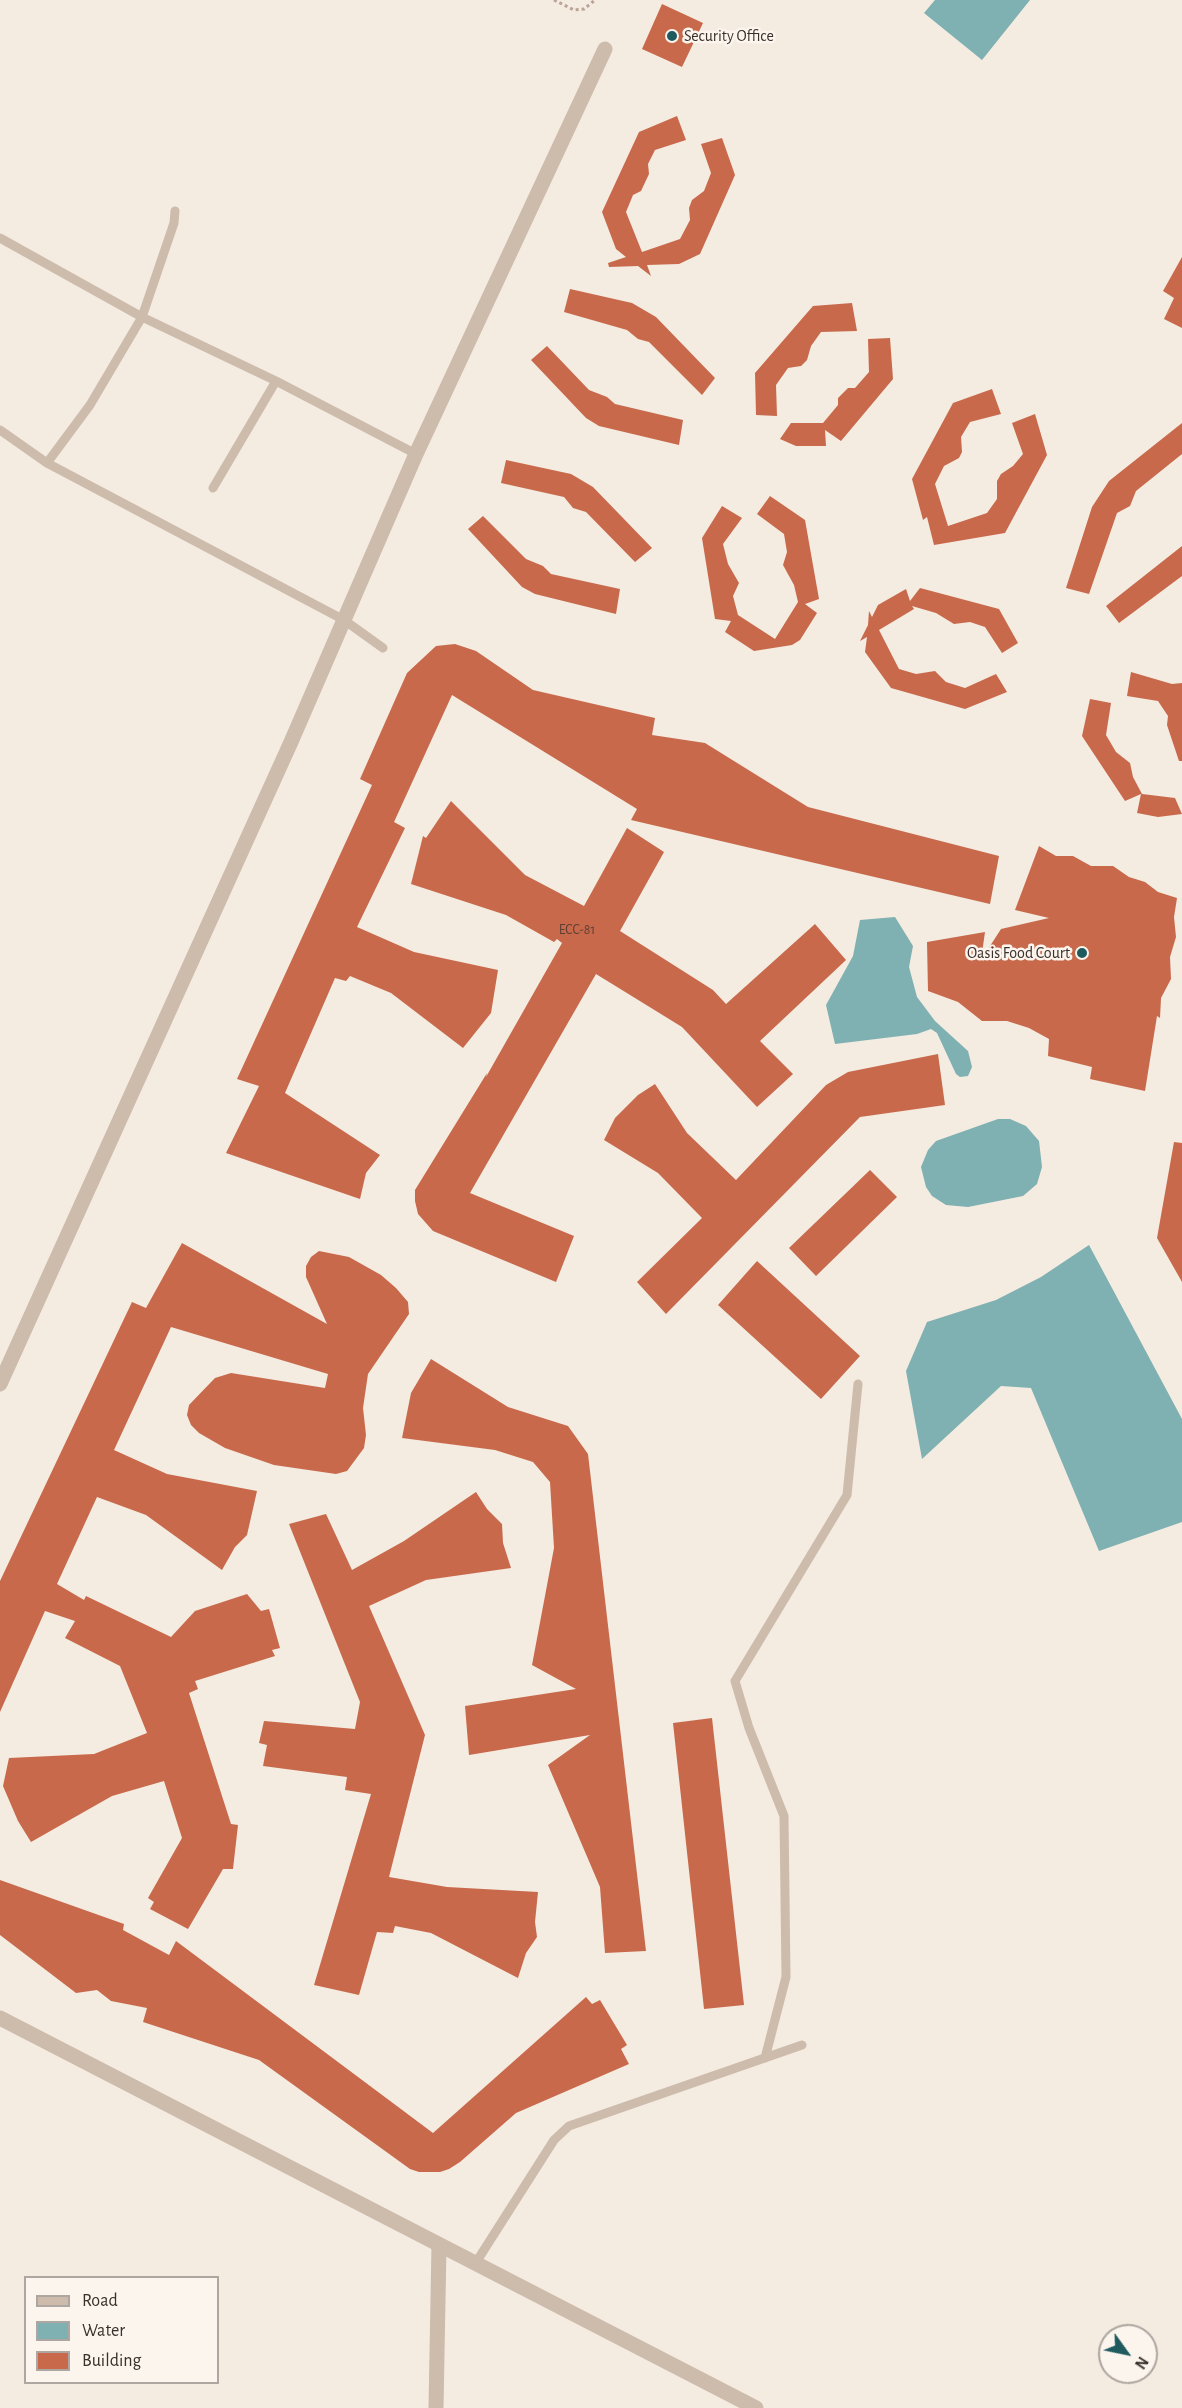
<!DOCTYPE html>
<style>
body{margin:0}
#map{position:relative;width:1182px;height:2408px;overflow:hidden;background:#f4ebe1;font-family:"Alegreya Sans",sans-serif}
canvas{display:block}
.legend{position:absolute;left:24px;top:2276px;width:195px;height:108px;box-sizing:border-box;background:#fbf5ee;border:2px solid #aea6a0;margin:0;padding:8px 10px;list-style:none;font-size:18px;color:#3b302b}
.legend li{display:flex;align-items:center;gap:12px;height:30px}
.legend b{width:30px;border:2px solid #aea6a0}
.north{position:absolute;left:1098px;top:2324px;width:60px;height:60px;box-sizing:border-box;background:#fbf5ee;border:2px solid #aea6a0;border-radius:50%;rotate:123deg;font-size:16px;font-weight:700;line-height:24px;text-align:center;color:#3b302b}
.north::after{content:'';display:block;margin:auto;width:21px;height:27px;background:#1f5a5e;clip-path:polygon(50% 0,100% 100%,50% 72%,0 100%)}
</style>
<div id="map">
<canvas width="1182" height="2408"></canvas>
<ul class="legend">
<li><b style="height:8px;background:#cdbbac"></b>Road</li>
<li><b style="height:16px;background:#7fb0b2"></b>Water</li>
<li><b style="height:16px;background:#c8694b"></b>Building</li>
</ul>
<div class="north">N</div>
</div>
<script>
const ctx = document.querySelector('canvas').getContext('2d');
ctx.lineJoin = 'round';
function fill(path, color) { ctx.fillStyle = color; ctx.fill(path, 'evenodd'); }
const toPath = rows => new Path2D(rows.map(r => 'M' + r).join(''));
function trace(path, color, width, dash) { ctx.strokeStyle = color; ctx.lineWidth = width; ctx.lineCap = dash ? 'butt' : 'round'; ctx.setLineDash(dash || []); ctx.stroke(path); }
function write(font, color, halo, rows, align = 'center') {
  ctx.font = font + ' "Alegreya Sans",sans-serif'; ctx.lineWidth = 5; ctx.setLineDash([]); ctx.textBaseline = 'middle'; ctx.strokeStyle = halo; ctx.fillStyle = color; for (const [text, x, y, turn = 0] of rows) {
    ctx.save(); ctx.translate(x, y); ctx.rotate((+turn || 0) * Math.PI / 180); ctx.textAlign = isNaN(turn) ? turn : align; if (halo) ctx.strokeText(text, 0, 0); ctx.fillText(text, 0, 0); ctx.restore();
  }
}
const water = toPath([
 [935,0,1030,0,982,60,924,13],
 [895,917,913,946,909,967,917,997,935,1021,968,1051,972,1067,968,1076,960,1077,956,1074,937,1033,931,1029,917,1034,835,1044,826,1005,853,956,860,920],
 [998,1119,1010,1119,1026,1126,1039,1141,1042,1167,1037,1184,1023,1196,968,1207,946,1205,932,1196,926,1187,921,1167,928,1150,936,1141],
 [1089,1245,1182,1419,1182,1522,1099,1551,1031,1388,1001,1386,922,1459,906,1371,927,1322,996,1300,1041,1277]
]);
const building = toPath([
 [662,4,703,23,682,67,642,49],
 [677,116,686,140,655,150,648,164,649,174,641,191,633,195,626,212,642,252,680,239,690,220,689,208,692,200,704,191,711,173,701,144,722,138,735,175,700,254,679,264,647,265,651,276,638,266,609,267,608,263,626,257,616,249,602,212,639,132],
 [1182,257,1182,328,1164,319,1174,298,1163,291],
 [570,289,632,303,656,317,715,378,702,395,649,342,638,339,627,330,564,312],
 [852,303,857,331,821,332,811,346,807,360,801,366,788,368,776,385,777,416,756,415,755,373,813,306],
 [890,338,893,379,841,441,825,430,826,446,796,446,780,439,791,423,823,423,838,405,838,398,848,388,855,388,869,372,868,339],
 [547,346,589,390,607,397,615,404,683,420,679,445,599,426,586,418,531,360],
 [992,389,1001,414,970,422,961,437,962,452,959,458,944,466,935,484,948,526,987,513,997,499,997,481,1001,474,1013,466,1023,454,1012,423,1035,414,1047,455,1005,533,934,545,927,517,923,520,912,479,953,403],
 [1182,423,1182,454,1136,491,1130,506,1117,513,1089,594,1066,588,1092,507,1109,481],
 [506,460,571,474,593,487,652,548,635,562,586,512,573,508,564,497,501,483],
 [770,496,805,520,819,599,805,604,817,613,800,640,792,645,754,651,725,632,731,621,715,619,702,538,722,506,742,518,723,544,728,564,739,583,733,596,738,615,775,639,798,602,794,585,783,565,787,552,784,534,757,514],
 [483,516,526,559,543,566,551,574,620,589,616,614,535,594,522,587,468,529],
 [1182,546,1182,576,1119,623,1106,606],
 [920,588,999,609,1018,643,1002,653,985,627,970,622,954,624,936,613,912,606,914,609,879,630,899,669,916,674,935,671,946,682,965,688,996,674,1007,692,965,709,891,688,865,652,867,637,860,641,868,625,869,611,872,617,878,605,906,589,910,601],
 [455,644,476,651,533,690,655,718,652,735,705,743,808,807,999,856,990,904,631,820,637,809,452,695,394,822,405,828,357,927,414,952,498,970,491,1013,463,1048,391,993,350,976,346,981,335,978,285,1093,380,1155,366,1173,360,1199,226,1153,259,1086,237,1079,372,785,360,779,407,673,436,646],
 [1131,672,1172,684,1182,683,1182,761,1179,761,1167,725,1168,716,1158,701,1127,696],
 [1090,699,1111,703,1106,735,1116,752,1130,763,1133,777,1142,794,1175,798,1182,814,1158,817,1137,813,1141,794,1125,801,1082,736],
 [451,801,525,875,584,906,627,828,664,852,620,931,713,990,726,1004,815,924,846,960,760,1041,793,1074,757,1107,682,1027,596,974,470,1193,574,1236,556,1282,433,1231,418,1214,415,1201,415,1190,487,1073,486,1077,562,943,557,939,554,942,506,915,411,884,423,836,426,838],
 [1039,846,1056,856,1073,856,1091,866,1113,866,1129,877,1145,882,1158,892,1177,898,1174,917,1176,937,1170,957,1171,979,1161,998,1160,1018,1157,1016,1145,1091,1090,1079,1092,1067,1048,1056,1049,1039,1029,1028,1007,1021,982,1021,958,1002,928,991,927,942,985,932,981,960,1001,929,1049,918,1015,910],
 [938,1054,945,1105,860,1117,666,1314,637,1282,702,1218,658,1173,604,1140,615,1118,638,1095,655,1084,687,1133,736,1180,826,1085,848,1072],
 [1174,1142,1182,1143,1182,1282,1157,1238],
 [870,1170,897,1197,816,1276,789,1248],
 [182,1243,327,1324,306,1277,306,1266,311,1257,319,1251,349,1257,381,1275,396,1288,408,1302,409,1314,368,1374,363,1408,366,1435,364,1448,347,1471,336,1474,274,1465,225,1448,199,1433,191,1425,187,1415,189,1405,215,1378,231,1373,325,1388,328,1374,171,1327,114,1450,167,1474,257,1491,247,1535,235,1547,222,1570,146,1515,97,1497,57,1584,84,1600,86,1596,171,1637,195,1611,247,1594,261,1611,269,1609,280,1648,272,1650,275,1656,195,1681,198,1689,189,1693,231,1824,238,1825,233,1869,223,1869,188,1929,150,1909,154,1902,148,1898,182,1838,164,1781,112,1796,31,1842,18,1821,3,1786,9,1758,94,1754,147,1733,120,1666,65,1638,75,1621,45,1611,0,1712,0,1581,132,1302,146,1308],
 [757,1261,860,1356,821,1399,718,1305],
 [431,1359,508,1407,568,1426,588,1454,646,1951,605,1953,600,1887,548,1765,590,1735,469,1755,465,1706,576,1689,532,1665,554,1548,550,1482,533,1462,495,1450,402,1438,411,1393],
 [476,1492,487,1509,502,1524,503,1543,511,1568,426,1580,369,1606,425,1735,389,1877,447,1887,538,1892,535,1922,537,1937,526,1953,518,1978,431,1933,395,1926,393,1933,377,1932,359,1995,314,1985,371,1794,345,1790,347,1777,263,1766,267,1745,259,1743,264,1721,355,1729,360,1702,289,1524,326,1514,352,1570,404,1541],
 [712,1718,744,2005,704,2009,673,1723],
 [0,1880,124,1924,123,1930,169,1955,176,1941,433,2133,586,1997,592,2004,600,2000,627,2045,621,2049,629,2064,516,2113,460,2162,449,2169,440,2172,419,2172,410,2169,259,2060,143,2022,147,2008,111,2001,97,1990,76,1993,0,1935]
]);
const path = toPath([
 [554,0,574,10,584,9,595,0]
]);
const service = toPath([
 [0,238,142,317,276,381,416,454],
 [0,430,47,463,344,620,383,648],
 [47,463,90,405,142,317,174,223,175,211],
 [213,488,276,381],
 [765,2058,786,1977,784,1816,749,1728,735,1681,847,1495,858,1384],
 [475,2264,554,2140,569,2126,802,2045]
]);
const minor = toPath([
 [0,1384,291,742,416,454,605,49],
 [436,2408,439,2245]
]);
const tertiary = toPath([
 [0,2018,756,2408]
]);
const markers = [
 [672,36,6,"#1f5a5e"],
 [1082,953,6,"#1f5a5e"]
];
const numberNames = [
 ["ECC-81",577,930]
];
const poiNames = [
 ["Security Office",684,36],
 ["Oasis Food Court",1070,953,"right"]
];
fill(water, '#7fb0b2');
fill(building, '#c8694b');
trace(path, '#b9a596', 3, [3, 3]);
trace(service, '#cdbbac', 9);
trace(minor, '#cdbbac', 15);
trace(tertiary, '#cdbbac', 15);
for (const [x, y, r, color] of markers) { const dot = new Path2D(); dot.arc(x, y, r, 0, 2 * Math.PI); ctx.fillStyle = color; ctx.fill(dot); trace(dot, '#fbf5ee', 2); }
write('14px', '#5e3e33', null, numberNames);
write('16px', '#3b302b', '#fbf5ee', poiNames, 'left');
</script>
